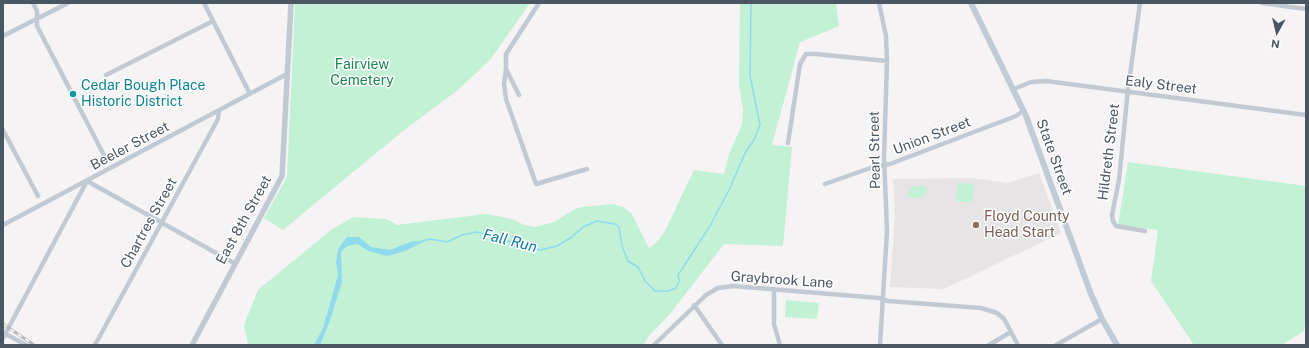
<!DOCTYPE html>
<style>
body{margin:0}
#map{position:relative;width:1309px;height:348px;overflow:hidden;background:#f5f3f3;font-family:"Public Sans",sans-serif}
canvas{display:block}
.frame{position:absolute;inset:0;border:4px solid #4a5661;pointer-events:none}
.north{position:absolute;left:1257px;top:12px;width:40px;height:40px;-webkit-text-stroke:3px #fff;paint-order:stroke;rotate:188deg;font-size:11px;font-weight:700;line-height:16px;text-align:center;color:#4a5661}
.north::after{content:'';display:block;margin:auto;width:14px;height:18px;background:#4a5661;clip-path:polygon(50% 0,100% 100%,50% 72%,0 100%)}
</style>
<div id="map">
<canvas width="1309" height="348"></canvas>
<div class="frame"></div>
<div class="north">N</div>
</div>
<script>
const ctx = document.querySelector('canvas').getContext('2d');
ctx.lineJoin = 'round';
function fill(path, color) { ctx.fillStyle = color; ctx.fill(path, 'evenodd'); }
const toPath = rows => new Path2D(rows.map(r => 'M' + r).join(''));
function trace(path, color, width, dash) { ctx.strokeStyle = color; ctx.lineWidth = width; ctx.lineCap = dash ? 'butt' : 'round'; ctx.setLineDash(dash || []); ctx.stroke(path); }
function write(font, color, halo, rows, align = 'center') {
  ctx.font = font + ' "Public Sans",sans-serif'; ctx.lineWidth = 3; ctx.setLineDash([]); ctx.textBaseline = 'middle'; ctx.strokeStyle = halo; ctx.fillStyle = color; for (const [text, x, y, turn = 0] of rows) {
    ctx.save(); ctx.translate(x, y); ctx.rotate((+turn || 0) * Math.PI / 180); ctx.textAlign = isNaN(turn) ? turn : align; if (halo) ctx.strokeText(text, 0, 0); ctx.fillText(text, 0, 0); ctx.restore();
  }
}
const education = toPath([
 [1039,173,1061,233,944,289,890,287,895,217,893,179,972,178,1008,183]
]);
const green = toPath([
 [295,3,530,3,490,60,458,90,403,131,283,230,264,218,287,177],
 [740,3,836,3,839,26,800,42,772,145,792,147,783,246,724,244,670,314,647,338,644,345,248,344,244,325,258,290,332,229,354,217,386,219,397,225,486,214,513,219,524,225,535,227,554,222,575,209,582,207,612,204,623,207,632,214,649,248,654,245,664,233,694,170,724,174,729,154,742,125,743,110,739,84],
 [1128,162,1306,186,1306,312,1304,331,1282,345,1194,345,1151,281,1158,230,1118,225],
 [958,183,974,184,973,202,956,201],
 [913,186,925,186,928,190,922,198,913,198,907,195],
 [786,300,819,303,817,319,785,317]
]);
const water = toPath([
 [347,237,359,237,371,247,390,250,413,241,423,242,405,251,387,256,369,251,357,244,347,246,341,252,342,282,329,323,320,345,314,345,323,328,338,275,336,262,338,249]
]);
const stream = toPath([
 [419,242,430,239,447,242,462,235,477,232,499,237,520,246,540,250,557,246,572,237,583,227,597,221,615,224,619,227,622,246,628,261,638,267,645,281,655,291,668,291,676,288,679,282,678,275,710,226,730,188,745,153,754,140,760,125,750,76,751,3]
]);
const minor = toPath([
 [33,3,37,11,37,26,107,161],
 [204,3,250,94],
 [879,3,886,36,887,61,884,157,887,231,880,345],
 [1140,3,1128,89,1119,180,1112,215,1113,221,1116,226,1145,231],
 [1262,3,1306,9],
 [3,36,68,3],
 [506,69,504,84,506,99,536,184,587,169],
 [106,75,213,21],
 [1014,89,1031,82,1046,81,1306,115],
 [519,95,506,69,506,54,539,3],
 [3,130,38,196],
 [788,143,800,64,806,54,816,54,887,61],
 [87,181,234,263],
 [825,184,876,166,890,164,1016,116,1023,111],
 [3,225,287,74],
 [774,289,774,324,780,345],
 [694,305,722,345],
 [4,333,26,345],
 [3,338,87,181],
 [95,345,218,119,219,111],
 [654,345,706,295,718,288,733,286,879,298,888,301,981,308,997,313,1004,319,1011,332],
 [989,345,1011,332,1018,345],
 [1056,345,1102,319]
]);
const tertiary = toPath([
 [192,345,282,176,291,3]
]);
const secondary = toPath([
 [971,3,1026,116,1091,294,1102,319,1117,345]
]);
const rail = toPath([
 [3,324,34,345]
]);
const markers = [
 [73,94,4,"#0f9aa8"],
 [976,225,4,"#8d6e63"]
];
const parkNames = [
 ["Fairview",362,65],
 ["Cemetery",362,81]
];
const streetNames = [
 ["Ealy Street",1161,85,7],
 ["Union Street",932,136,-21],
 ["Beeler Street",130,146,-28],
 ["Pearl Street",875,150,-91],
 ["Hildreth Street",1109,152,-83],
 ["State Street",1054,157,70],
 ["East 8th Street",244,220,-61],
 ["Chartres Street",149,223,-61],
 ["Graybrook Lane",782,280,4]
];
const cultureNames = [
 ["Cedar Bough Place",81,86],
 ["Historic District",81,102]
];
const educationNames = [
 ["Floyd County",984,217],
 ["Head Start",984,233]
];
const waterNames = [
 ["Fall Run",510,241,14]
];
fill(education, '#e6e4e5');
fill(green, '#c3f1d5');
fill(water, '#90daee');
trace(stream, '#90daee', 1.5);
trace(minor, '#c1cad2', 4.5);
trace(tertiary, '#c1cad2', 5.5);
trace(secondary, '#c1cbd6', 6);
trace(rail, '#b5b8bd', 3);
trace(rail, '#fff', 1.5, [4.5]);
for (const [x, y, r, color] of markers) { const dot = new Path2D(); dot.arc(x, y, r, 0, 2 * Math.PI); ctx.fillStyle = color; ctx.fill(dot); trace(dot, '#fff', 1.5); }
write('14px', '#17864f', '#fff', parkNames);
write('14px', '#4a5661', '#fff', streetNames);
write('14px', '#0d838f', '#fff', cultureNames, 'left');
write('14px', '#785e54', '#fff', educationNames, 'left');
write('italic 15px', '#0c7c9b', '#fff', waterNames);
</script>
